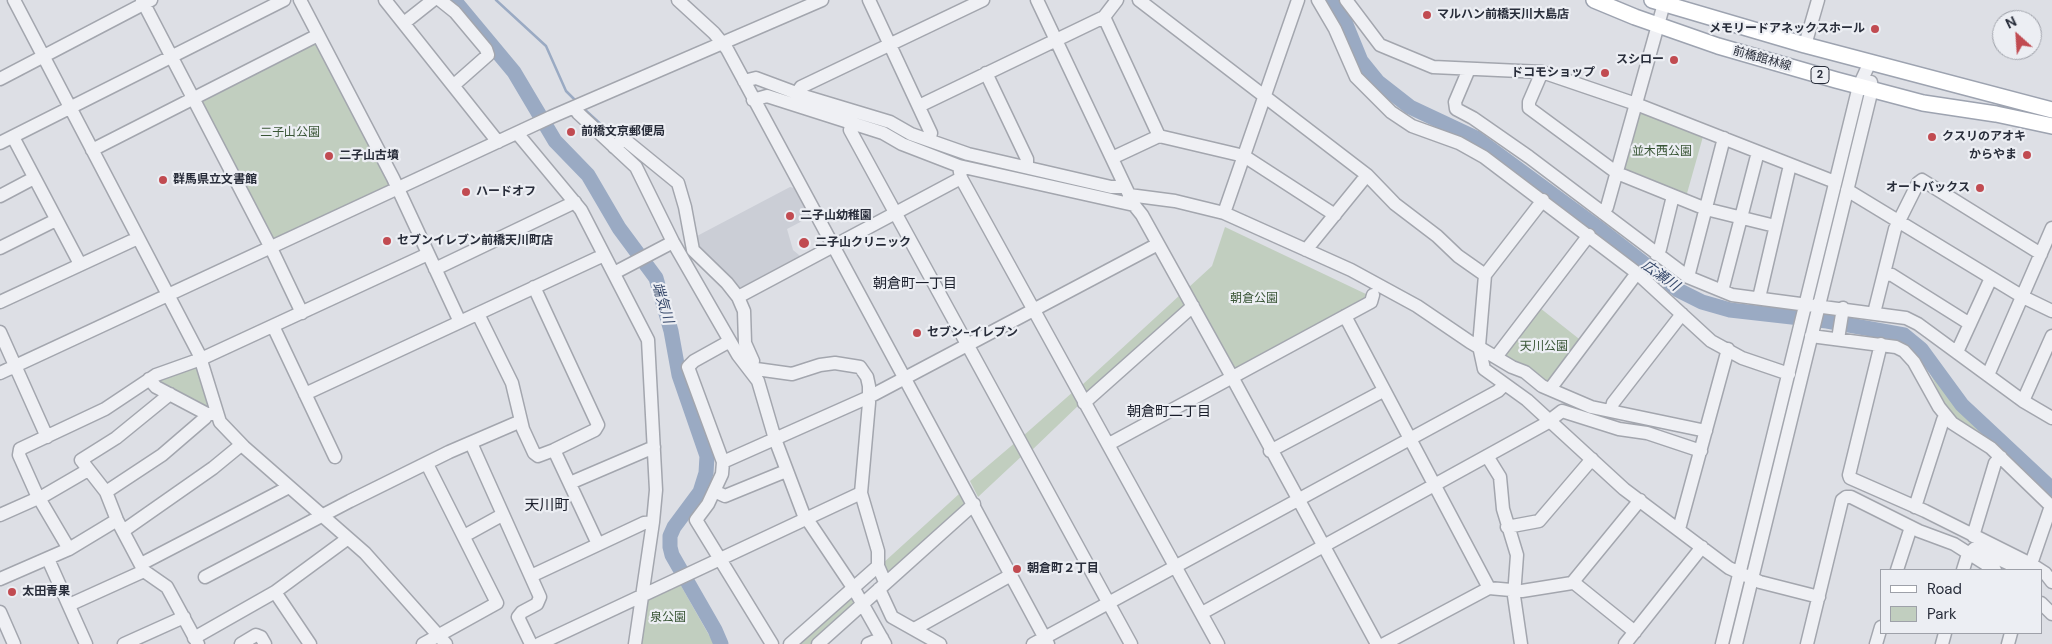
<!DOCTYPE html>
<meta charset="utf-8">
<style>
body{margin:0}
#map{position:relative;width:2052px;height:644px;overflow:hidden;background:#dddfe5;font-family:"DM Sans",sans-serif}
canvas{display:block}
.legend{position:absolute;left:1880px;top:569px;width:162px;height:65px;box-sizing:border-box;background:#eceef3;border:1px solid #9ea1a9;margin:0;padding:6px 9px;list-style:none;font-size:15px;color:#282d3a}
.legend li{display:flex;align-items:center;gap:10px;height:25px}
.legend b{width:25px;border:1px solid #9ea1a9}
.north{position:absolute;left:1992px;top:10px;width:50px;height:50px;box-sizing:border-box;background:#eceef3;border:1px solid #9ea1a9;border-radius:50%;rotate:334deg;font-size:14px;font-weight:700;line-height:20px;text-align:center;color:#282d3a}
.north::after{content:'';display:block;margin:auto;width:18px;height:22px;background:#c14b51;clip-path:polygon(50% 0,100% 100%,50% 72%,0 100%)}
</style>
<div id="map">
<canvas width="2052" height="644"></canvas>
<ul class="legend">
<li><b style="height:6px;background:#fff"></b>Road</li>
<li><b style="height:14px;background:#c1cebf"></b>Park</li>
</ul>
<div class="north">N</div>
</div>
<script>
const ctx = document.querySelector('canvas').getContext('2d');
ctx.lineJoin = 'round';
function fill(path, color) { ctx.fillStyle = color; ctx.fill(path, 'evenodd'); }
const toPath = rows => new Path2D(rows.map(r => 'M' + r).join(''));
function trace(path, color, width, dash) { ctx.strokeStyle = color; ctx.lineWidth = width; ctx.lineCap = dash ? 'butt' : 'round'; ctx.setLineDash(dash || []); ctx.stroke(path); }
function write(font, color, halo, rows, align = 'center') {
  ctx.font = font + ' "DM Sans","Noto Sans JP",sans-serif'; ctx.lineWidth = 4.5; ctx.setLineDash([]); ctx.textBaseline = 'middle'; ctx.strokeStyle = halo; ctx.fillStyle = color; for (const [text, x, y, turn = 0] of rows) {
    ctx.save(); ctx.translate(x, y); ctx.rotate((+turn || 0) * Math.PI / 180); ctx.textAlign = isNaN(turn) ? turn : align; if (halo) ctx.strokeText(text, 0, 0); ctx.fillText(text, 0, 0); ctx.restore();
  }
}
const built = toPath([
 [790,187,794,188,810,217,787,229,793,250,805,260,743,293,698,249,697,236]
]);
const green = toPath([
 [318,35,398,189,271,248,192,99],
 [1642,110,1704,133,1686,197,1625,172,1622,168,1638,113],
 [1225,227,1368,295,1366,299,1236,370,1231,367,1188,288,1212,266],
 [1180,295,1186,305,1088,395,1082,385],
 [1540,308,1583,342,1551,384,1503,356],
 [194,366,198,368,208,405,206,407,158,381,159,378],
 [1929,371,1960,410,1990,442,1949,414],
 [1074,391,1081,403,1031,451,1023,436],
 [1017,441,1024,454,978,497,970,481],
 [959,494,966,507,888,577,882,564],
 [680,584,714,644,638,644,644,599],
 [850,597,855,605,813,644,796,644]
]);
const stream = toPath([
 [496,0,546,46,566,91,577,102],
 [583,108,616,138]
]);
const river = toPath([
 [454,0,514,72,555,141,588,175,619,228,656,278,671,331,679,375,707,456,706,473,700,492,674,527,670,536,670,547,672,555,715,630,721,644],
 [1332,0,1343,17,1361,61,1378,82,1410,107,1476,138,1597,227,1678,290,1702,302,1730,310,1827,321,1904,335,1921,349,1962,405,2052,489]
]);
const minor = toPath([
 [14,0,199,354,220,422,244,447,365,553,446,644],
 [142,0,271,248,302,313],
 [300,0,393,178,460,322],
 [385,0,498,142],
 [440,0,455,12,486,49,488,55,454,85],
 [678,0,714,33,727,49,1048,644],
 [869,0,931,133,929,140],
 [1037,0,1134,205,1142,215,1232,377,1377,644],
 [1139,0,1367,175,1395,204,1437,236,1458,256,1485,275],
 [1318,0,1335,29,1356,77,1391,112,1412,126,1459,143,1484,157,1637,273,1711,341,1742,358,1789,374],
 [1346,0,1380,45,1433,67,1542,72,1636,104,1835,182],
 [1104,17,1159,136],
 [404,23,433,0],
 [1805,45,1818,0],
 [1469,69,1455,102,1456,109,1473,118,1529,157,1688,277,1732,295,1906,318,1918,324,2023,401,2052,418],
 [1542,72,1529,102,1529,108,1617,173,1706,209,1775,226],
 [986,73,1027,159,1027,167],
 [0,79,151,0],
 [744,81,756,78,807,97,890,122,911,134,968,154,1111,187,1125,187],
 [797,93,801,87,983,0],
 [753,100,767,96,883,133,902,144,959,166,1134,205],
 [919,106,1104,17,1117,0],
 [574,107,578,113,636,167,673,242,738,355,758,381,775,439,803,513,854,589,885,644],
 [851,124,850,130,1131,644],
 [517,133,581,210,648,340,656,490,653,522,635,644],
 [13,137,80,264],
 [0,143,284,0],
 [614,147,624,139,678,183,685,207,693,250,727,283,738,297,744,311,745,343,753,361,749,368],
 [92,150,318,35],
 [1112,158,1159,136,1244,156,1335,215],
 [959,166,961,178,1218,644],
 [1847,190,2023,297,2052,311],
 [1129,195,1175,201,1224,213,1351,270,1417,306,1470,342,1512,367,1525,372,1542,386,1591,407,1706,431],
 [0,196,34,178],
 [1543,200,1485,275,1479,346,1484,369,1527,400,1624,489,1729,568,1760,582,1819,597],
 [1224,213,1298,0],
 [1603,213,1607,207,1665,0],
 [0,248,56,220],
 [1306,250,1367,175],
 [1656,254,1660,249,1673,196],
 [435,269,575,202],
 [614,273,673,242],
 [1884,274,1892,275,1970,324],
 [1688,277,1724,138],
 [1722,291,1758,152],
 [738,297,961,178],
 [1759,298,1790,165],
 [0,302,138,238],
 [1874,313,1895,229,1918,183,1922,180,2041,254],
 [478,314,512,383,523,429,534,453,538,456,554,450,595,430,598,425,534,287],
 [1345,316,1489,588,1522,591,1572,583,1640,500],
 [273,326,335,457],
 [0,332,47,437],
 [1811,336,1896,347,1904,351,1914,362,1939,407,1952,423,1991,448,2052,507],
 [1838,339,1843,308],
 [730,341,694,361,688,367,723,462,722,474,708,504,696,520,772,644],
 [1881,344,1849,475,1850,478,1925,511,2031,564,2045,573,2052,582],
 [1957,352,1991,278],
 [1496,357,1589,235],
 [749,368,792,374,820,365,835,363,860,367,867,377,869,386,869,403,861,493,878,551,878,566,885,582],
 [0,373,551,117,822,0],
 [1988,375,2052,228],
 [149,379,156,387,207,414,214,414],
 [1550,389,1637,273],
 [170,394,116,438,81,460,106,492,117,520,144,571,167,587,198,644],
 [305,394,604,255],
 [2023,401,2052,336],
 [1084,403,1193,306],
 [1611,411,1613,403,1682,314],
 [471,443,540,597,537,604,522,612,518,617,531,644],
 [1109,444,1371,302,1373,295],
 [554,450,598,544],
 [1270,451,1383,391],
 [1487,456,1500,477,1503,509,1517,555,1514,596,1521,644],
 [723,462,869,397,1158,244],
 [570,483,654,447],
 [714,491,725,496,786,471],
 [106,492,162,455,205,418,207,414],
 [1915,507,1943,420,1946,417],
 [0,515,45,495,88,470],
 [1507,527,1539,521,1592,459],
 [1679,529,1728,349],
 [123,531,213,468,241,445],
 [464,536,502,515],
 [1973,536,1995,463,2001,457],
 [69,549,36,493,19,455,20,449,105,409,156,375,201,359,428,254],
 [48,559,86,644],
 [141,564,289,487],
 [1897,570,1911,527],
 [1963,570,1968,554,1975,548,2023,570],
 [2026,570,2031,564,2051,506],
 [531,576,644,523,653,522],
 [205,577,350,501,449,452,521,421],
 [0,579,69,549,117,520],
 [1573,582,1635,632],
 [879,589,892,617,940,644],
 [275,592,310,644],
 [2041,603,2052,614],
 [69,605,144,571],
 [0,612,14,644],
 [1202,613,1545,424,1562,411,1619,429,1647,433,1701,451],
 [916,628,1011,575],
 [194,638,275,592,347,539],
 [124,644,184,617],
 [241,644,256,635,261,637,265,644],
 [423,644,497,603,427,464],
 [539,644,861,493],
 [790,644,878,566],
 [818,644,974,504],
 [868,644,882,638],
 [1033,644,1498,391,1504,385],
 [1384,644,1489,588],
 [1625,644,1702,547],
 [1722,644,1859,86,1870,62],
 [1736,644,1872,89,1871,82],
 [1807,644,1842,500,1846,497,1851,497,1919,531,1954,544,1995,570],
 [1876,644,1881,627],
 [1942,644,1945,633],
 [2008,644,2011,633]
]);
const major = toPath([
 [1594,0,1635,17,1718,46,1836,80,1923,103,1996,114,2052,126],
 [1652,0,1805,45,2052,110]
]);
const markers = [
 [1427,15,5,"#c14b51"],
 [1875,29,5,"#c14b51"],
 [1674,60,5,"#c14b51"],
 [1605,73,5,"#c14b51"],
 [571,132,5,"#c14b51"],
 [1932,137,5,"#c14b51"],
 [2027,155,5,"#c14b51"],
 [329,156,5,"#c14b51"],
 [163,180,5,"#c14b51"],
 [1980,188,5,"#c14b51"],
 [466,192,5,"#c14b51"],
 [790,216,5,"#c14b51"],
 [387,241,5,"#c14b51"],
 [804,243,6,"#c14b51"],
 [917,333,5,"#c14b51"],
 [1017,569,5,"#c14b51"],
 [12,592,5,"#c14b51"]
];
const shields = [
 [1820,75,18]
];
const shieldNames = [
 ["2",1820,75]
];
const poiNames = [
 ["マルハン前橋天川大島店",1437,15],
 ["メモリードアネックスホール",1865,29,"right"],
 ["スシロー",1664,60,"right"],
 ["ドコモショップ",1595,73,"right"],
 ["前橋文京郵便局",581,132],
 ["クスリのアオキ",1942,137],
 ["からやま",2017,155,"right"],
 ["二子山古墳",339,156],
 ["群馬県立文書館",173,180],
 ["オートバックス",1970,188,"right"],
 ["ハードオフ",476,192],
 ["二子山幼稚園",800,216],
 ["セブンイレブン前橋天川町店",397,241],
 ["二子山クリニック",815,243],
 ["セブン-イレブン",927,333],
 ["朝倉町２丁目",1027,569],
 ["太田青果",22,592]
];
const streetNames = [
 ["前橋館林線",1762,59,16]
];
const parkNames = [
 ["二子山公園",290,133],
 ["並木西公園",1662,152],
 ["朝倉公園",1254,299],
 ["天川公園",1544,347],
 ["泉公園",668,618]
];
const waterNames = [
 ["広瀬川",1660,276,35],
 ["端気川",662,303,73]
];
const neighbourhoodNames = [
 ["朝倉町一丁目",915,284],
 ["朝倉町二丁目",1169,412]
];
const quarterNames = [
 ["天川町",547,506]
];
fill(built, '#cbced6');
fill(green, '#c1cebf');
trace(stream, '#9aaac3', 2.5);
trace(river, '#9aaac3', 15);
trace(minor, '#a3a6ae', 15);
trace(major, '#9da3b0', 18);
trace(minor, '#eff0f4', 12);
trace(major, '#fff', 15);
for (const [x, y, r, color] of markers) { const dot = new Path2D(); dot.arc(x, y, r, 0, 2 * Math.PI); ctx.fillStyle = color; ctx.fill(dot); trace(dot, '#eceef3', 2); }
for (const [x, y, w] of shields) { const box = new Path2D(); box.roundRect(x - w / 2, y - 8.5, w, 17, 4); ctx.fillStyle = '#eceef3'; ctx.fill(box); trace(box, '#282d3a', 1); }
write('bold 11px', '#282d3a', null, shieldNames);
write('bold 12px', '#282d3a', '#eceef3', poiNames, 'left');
write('12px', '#282d3a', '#eceef3', streetNames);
write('12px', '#395536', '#eceef3', parkNames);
write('italic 14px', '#36486a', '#eceef3', waterNames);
write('14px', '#1a1e2b', '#eceef3', neighbourhoodNames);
write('15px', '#1a1e2b', '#eceef3', quarterNames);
</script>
